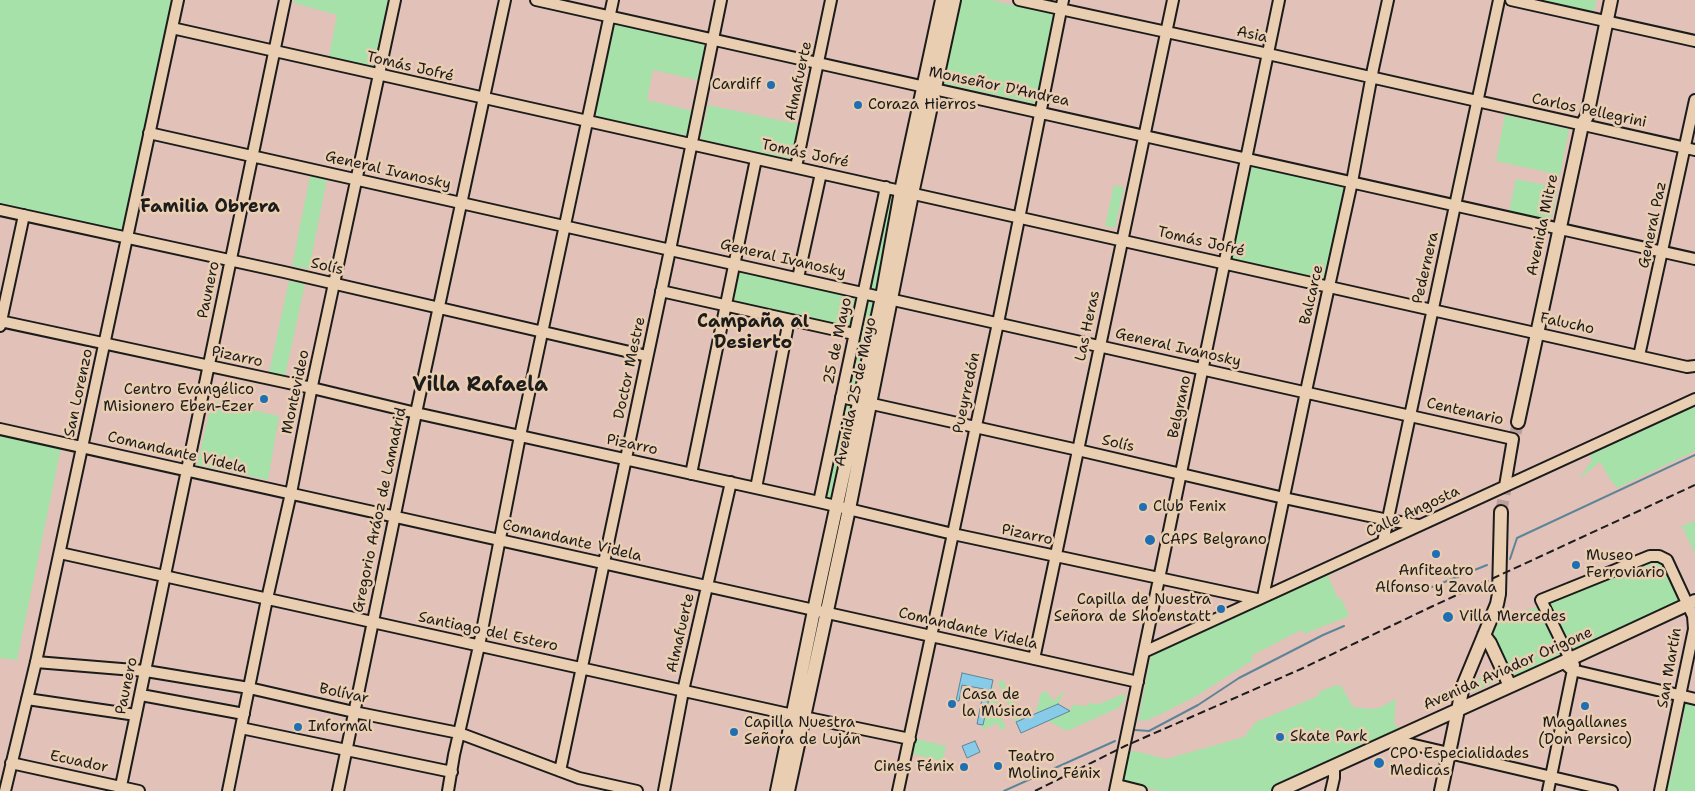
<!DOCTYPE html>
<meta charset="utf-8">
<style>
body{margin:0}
canvas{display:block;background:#e1c1b8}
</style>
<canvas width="1695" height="791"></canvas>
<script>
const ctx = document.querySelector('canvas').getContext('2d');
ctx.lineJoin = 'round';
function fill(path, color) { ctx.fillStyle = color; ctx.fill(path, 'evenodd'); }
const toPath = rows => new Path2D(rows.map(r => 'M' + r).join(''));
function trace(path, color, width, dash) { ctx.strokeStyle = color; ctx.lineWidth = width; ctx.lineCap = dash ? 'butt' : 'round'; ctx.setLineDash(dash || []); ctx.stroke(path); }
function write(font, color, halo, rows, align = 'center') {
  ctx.font = font + ' "Shantell Sans",sans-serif'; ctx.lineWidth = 5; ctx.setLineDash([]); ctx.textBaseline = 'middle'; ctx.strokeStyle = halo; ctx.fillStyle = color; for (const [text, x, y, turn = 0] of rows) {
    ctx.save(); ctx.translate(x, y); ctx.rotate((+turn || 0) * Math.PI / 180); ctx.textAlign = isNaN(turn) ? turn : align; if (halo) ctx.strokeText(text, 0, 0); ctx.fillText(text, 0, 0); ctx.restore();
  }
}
const green = toPath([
 [0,0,172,0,125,227,120,233,0,207],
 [294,0,388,0,374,65,371,66,329,56,337,15,294,3],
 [960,0,991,0,1056,15,1036,104,941,83],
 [1530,0,1596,0,1594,12,1591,14],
 [617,24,702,42,705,47,698,80,653,70,647,100,693,111,688,133,684,136,600,119,595,113,614,26],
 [708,105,798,124,791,159,703,141,701,137],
 [1505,115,1569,129,1560,175,1496,161],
 [1251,163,1346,184,1324,279,1230,258],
 [310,176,327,179,309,269,292,266],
 [1516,179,1558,188,1552,216,1548,219,1509,211],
 [1114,185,1124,187,1115,228,1105,226],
 [888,195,899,197,879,291,868,289],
 [743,271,854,296,857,303,853,324,847,327,736,302,733,296,738,275],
 [289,281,305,284,285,376,269,373],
 [866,300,877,302,857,396,846,394],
 [212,401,279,416,268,480,197,465],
 [1695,402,1695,451,1617,488,1610,479,1600,462,1579,479,1592,460,1589,452],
 [845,403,855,405,836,499,825,497],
 [0,435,61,448,17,660,0,658],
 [1695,521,1695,554,1682,526],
 [1659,559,1662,559,1681,601,1680,602,1575,650,1569,648,1549,606,1551,600],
 [1341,565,1342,569,1328,576,1338,599,1341,598,1349,616,1304,634,1301,630,1251,656,1253,660,1198,695,1163,713,1147,720,1138,721,1151,655],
 [1537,607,1542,610,1562,653,1561,656,1515,676,1511,676,1492,635,1500,619],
 [1495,671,1499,680,1472,693,1474,681],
 [1003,680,1021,720,1016,722,998,682],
 [992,684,999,699,995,705,1006,728,1000,730,997,723,981,730,983,725],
 [1337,685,1342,687,1353,707,1370,709,1379,708,1396,699,1394,724,1399,728,1397,734,1272,791,1160,791,1122,782,1129,751,1139,752,1166,759,1244,737,1256,722,1316,697,1321,691],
 [1046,691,1054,701,1063,691,1064,691,1058,704,1036,713,1041,693],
 [1126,693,1123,703,1118,708,1067,731,1048,721,1070,711,1072,705,1087,706,1089,703,1099,704],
 [1687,702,1695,704,1695,791,1663,791,1665,780,1671,778,1684,716,1681,712,1683,704],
 [916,739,946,746,943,761,913,754]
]);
const water = toPath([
 [962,673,993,680,983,725,977,724,984,689,962,685,959,701,956,701,962,673],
 [1058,704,1070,711,1021,733,1016,722,1058,704],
 [975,741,980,752,967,758,962,746,975,741]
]);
const stream = toPath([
 [1510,559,1517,538,1695,455],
 [1422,591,1487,565],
 [1135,730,1149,731,1198,705,1239,678,1323,635,1344,626],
 [1004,791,1115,741]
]);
const majorTunnel = toPath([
 [1512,451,1518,422],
 [1501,512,1508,476]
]);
const minor = toPath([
 [536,0,1695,259],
 [1019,0,1268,54,1695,150],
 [1511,0,1695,41],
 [172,28,1687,367,1695,366],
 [149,133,1513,439,1505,486],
 [796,167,831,0],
 [0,210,284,272,647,356],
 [798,278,821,173],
 [661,291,854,334],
 [0,321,312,388,416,413,819,502,953,534,1257,599],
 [0,326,24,215],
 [1639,356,1695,100],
 [841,397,1078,450,1284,498,1388,520,1418,525],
 [0,429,1138,682],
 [691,474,756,159],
 [756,488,789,320],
 [819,502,886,187],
 [1383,542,1499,0],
 [60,553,784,713,910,739],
 [1263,597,1308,382,1352,182,1373,69,1388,0],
 [1144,652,1695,399],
 [1034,659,1173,0],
 [1570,659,1541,600,1650,556,1659,556,1667,560,1693,616,1694,629,1660,791],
 [36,662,146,671,249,688,354,712,459,733,579,778,637,791],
 [1563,662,1572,670,1695,699],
 [141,695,244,714],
 [27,699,136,715],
 [241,728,452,772],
 [1393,740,1612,791],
 [11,763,139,791],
 [560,771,670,250,721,0],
 [1117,785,1141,791],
 [5,791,36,662,178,0],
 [120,791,285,0],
 [228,791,267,599,291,493,313,381,395,0],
 [338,791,416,413,505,0],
 [448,791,454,755,479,646,520,436,613,0],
 [664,791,683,691,731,482],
 [898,791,998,323,1063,0],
 [1115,791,1279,0],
 [1331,791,1334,778,1334,766],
 [1548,791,1574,665]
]);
const major = toPath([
 [1518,422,1582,125,1587,116,1611,0],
 [1484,635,1490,643,1510,686],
 [777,791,816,601,882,297,901,191,942,0],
 [788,791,849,509,912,194,954,0],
 [1279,791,1570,659,1695,601],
 [1441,791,1463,686,1497,604,1499,594,1501,512]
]);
const rail = toPath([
 [1035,791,1125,746,1301,669,1433,606,1695,485]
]);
const markers = [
 [771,85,5,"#1f6fb2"],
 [858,105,5,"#1f6fb2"],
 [264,399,5,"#1f6fb2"],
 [1143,507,5,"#1f6fb2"],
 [1150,540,6,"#1f6fb2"],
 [1436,554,5,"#1f6fb2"],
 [1576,565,5,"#1f6fb2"],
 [1221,609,5,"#1f6fb2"],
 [1448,617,6,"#1f6fb2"],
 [952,704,5,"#1f6fb2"],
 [1585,706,5,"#1f6fb2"],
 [298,727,5,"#1f6fb2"],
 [734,732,5,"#1f6fb2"],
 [1280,737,5,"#1f6fb2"],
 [1379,763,6,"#1f6fb2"],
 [998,766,5,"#1f6fb2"],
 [964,767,5,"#1f6fb2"]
];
const streetNames = [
 ["Asia",1252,35,12],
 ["Tomás Jofré",410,67,13],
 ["Almafuerte",799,81,-78],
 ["Monseñor D'Andrea",999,87,12],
 ["Carlos Pellegrini",1589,111,12],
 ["Tomás Jofré",805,154,12],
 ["General Ivanosky",388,171,13],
 ["Avenida Mitre",1543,225,-78],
 ["General Paz",1653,225,-78],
 ["Tomás Jofré",1201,242,13],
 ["General Ivanosky",783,259,13],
 ["Solís",327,267,13],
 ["Pedernera",1426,268,-77],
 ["Paunero",209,290,-78],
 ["Balcarce",1312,295,-77],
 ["Falucho",1567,324,12],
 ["Las Heras",1088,326,-78],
 ["25 de Mayo",838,341,-78],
 ["General Ivanosky",1178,348,13],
 ["Pizarro",237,357,12],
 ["Doctor Mestre",630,368,-78],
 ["Montevideo",296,392,-78],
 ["Avenida 25 de Mayo",856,392,-78],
 ["San Lorenzo",79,393,-78],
 ["Pueyrredón",967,393,-78],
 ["Belgrano",1180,407,-78],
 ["Centenario",1465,412,13],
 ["Solís",1118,444,13],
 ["Pizarro",632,445,12],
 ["Comandante Videla",177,453,13],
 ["Gregorio Aráoz de Lamadrid",380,510,-78],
 ["Calle Angosta",1413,512,-25],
 ["Pizarro",1027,535,12],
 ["Comandante Videla",572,541,13],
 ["Comandante Videla",968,629,13],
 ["Santiago del Estero",488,632,12],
 ["Almafuerte",681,633,-77],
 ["San Martín",1670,668,-80],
 ["Avenida Aviador Origone",1508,669,-24],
 ["Paunero",127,686,-78],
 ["Bolívar",344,694,12],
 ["Ecuador",79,762,12]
];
const poiNames = [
 ["Cardiff",761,85,"right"],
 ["Coraza Hierros",868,105],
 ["Centro Evangélico",254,390,"right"],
 ["Misionero Eben-Ezer",254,407,"right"],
 ["Club Fenix",1153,507],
 ["CAPS Belgrano",1161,540],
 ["Museo",1586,556],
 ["Ferroviario",1586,573],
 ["Anfiteatro",1436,571,"center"],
 ["Alfonso y Zavala",1436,588,"center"],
 ["Capilla de Nuestra",1211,600,"right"],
 ["Señora de Shoenstatt",1211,617,"right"],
 ["Villa Mercedes",1459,617],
 ["Casa de",962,695],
 ["la Música",962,712],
 ["Capilla Nuestra",744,723],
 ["Señora de Luján",744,740],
 ["Magallanes",1585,723,"center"],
 ["(Don Persico)",1585,740,"center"],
 ["Informal",308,727],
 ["Skate Park",1290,737],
 ["CPO Especialidades",1390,754],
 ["Medicas",1390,771],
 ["Teatro",1008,757],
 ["Molino Fénix",1008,774],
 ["Cines Fénix",954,767,"right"]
];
const quarterNames = [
 ["Familia Obrera",210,207],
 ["Campaña al",753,322],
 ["Desierto",753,343]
];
const districtNames = [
 ["Villa Rafaela",480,386]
];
fill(green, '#a5e1a8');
fill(water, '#88cbe9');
trace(water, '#5d8597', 1);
trace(stream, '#5d8597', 2);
trace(majorTunnel, '#baa099', 12, [12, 6]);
trace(minor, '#1c1c1c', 14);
trace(major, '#1c1c1c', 16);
trace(minor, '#eaceb1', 10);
trace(major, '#eaceb1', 12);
trace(rail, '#1c1c1c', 2, [8, 4]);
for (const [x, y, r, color] of markers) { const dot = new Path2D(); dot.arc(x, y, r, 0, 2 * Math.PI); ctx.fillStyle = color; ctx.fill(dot); trace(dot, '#eaceb1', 2); }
write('15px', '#1c1c1c', '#eaceb1', streetNames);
write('15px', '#1c1c1c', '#eaceb1', poiNames, 'left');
write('bold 18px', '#1c1c1c', '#eaceb1', quarterNames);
write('bold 20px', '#1c1c1c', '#eaceb1', districtNames);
</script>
